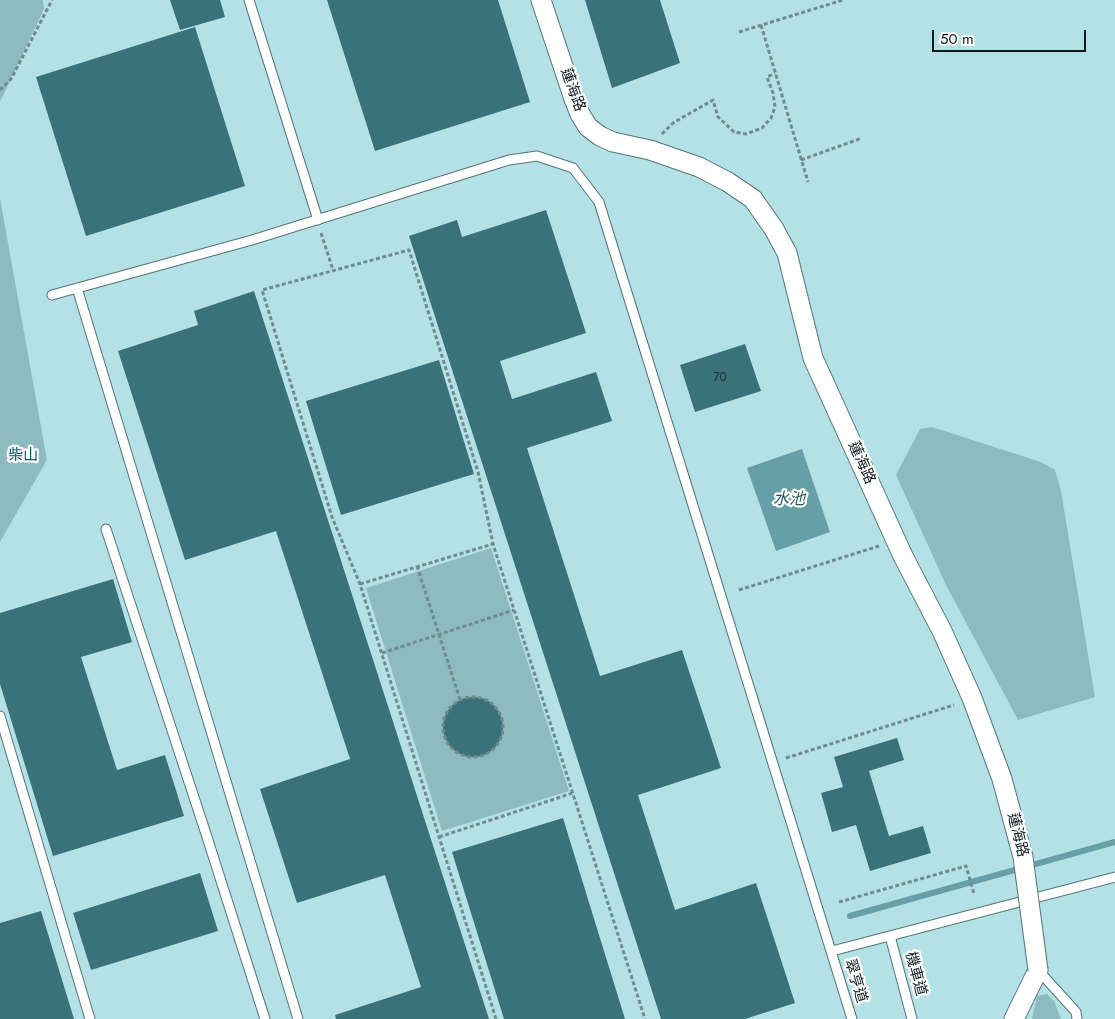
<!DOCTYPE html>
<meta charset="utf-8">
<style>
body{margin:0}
#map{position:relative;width:1115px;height:1019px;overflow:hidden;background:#c8ebef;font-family:Jost,sans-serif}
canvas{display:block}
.scale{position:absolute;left:932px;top:30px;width:154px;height:22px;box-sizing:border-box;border:2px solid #0e1b1c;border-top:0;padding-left:6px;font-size:15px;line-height:18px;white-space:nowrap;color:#0e1b1c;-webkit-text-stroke:4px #fff;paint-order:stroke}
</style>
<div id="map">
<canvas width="1115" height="1019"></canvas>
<div class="scale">50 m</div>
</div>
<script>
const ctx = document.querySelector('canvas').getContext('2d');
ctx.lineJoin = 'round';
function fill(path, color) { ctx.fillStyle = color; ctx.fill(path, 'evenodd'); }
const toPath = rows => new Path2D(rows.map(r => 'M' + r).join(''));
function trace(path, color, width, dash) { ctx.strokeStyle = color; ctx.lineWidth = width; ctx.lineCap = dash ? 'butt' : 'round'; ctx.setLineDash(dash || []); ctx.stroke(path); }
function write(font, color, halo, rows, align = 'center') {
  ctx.font = font + ' Jost,"Noto Sans TC",sans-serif'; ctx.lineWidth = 4.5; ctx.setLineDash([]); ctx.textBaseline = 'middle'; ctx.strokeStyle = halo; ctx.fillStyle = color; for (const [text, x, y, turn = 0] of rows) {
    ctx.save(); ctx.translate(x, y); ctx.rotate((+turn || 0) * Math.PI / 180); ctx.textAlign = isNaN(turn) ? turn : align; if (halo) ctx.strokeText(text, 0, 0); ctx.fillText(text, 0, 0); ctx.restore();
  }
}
const built = toPath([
 [43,0,1115,0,1115,1019,0,1019,0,542,47,460,0,198,0,102,44,9]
]);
const green = toPath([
 [0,0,43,0,44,9,0,102],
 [0,198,47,460,0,542],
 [932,427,1041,462,1055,470,1061,491,1095,697,1018,720,946,585,896,475,920,429],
 [491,548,569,791,442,831,366,588],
 [1047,994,1054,1001,1061,1019,1032,1019,1037,996]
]);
const water = toPath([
 [802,449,830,532,776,551,747,468]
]);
const stream = toPath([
 [850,916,1115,842]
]);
const building = toPath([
 [170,0,220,0,225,17,180,30],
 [327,0,498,0,530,102,375,151],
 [585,0,660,0,680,63,612,88],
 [195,27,245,186,86,236,36,77],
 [546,210,586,333,500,361,512,399,596,372,612,421,527,448,600,676,682,650,721,768,638,795,675,910,756,883,795,1003,745,1019,661,1019,409,236,457,220,462,237],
 [254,291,489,1019,336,1019,335,1015,421,987,385,875,297,903,260,789,350,759,276,531,185,560,118,351,198,325,194,311],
 [745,344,761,391,695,412,680,365],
 [439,360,474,474,341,515,306,401],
 [113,579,132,642,81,657,117,770,165,755,184,816,53,856,0,684,0,613],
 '443 727a30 30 0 1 1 60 0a30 30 0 1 1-60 0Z',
 [897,738,904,760,869,771,889,836,923,826,931,853,870,871,856,825,832,832,821,793,843,787,834,757],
 [563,818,574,854,625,1019,504,1019,452,852],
 [200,873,218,931,91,970,73,913],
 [41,911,74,1019,0,1019,0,923]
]);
const path = toPath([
 [761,25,808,182],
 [739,32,843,0],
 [0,90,11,79,52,0],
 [662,134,673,123,713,100,718,117,734,132,746,134,762,128,771,118,775,107,773,93,767,77,775,73],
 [801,160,862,138],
 [321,233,333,270],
 [417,566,460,700],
 [360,584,493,544],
 [739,590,879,546],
 [382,653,514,610],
 '443 727a30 30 0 1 1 60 0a30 30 0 1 1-60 0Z',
 [786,758,954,705],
 [439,837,573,793],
 [839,902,966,866,974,894],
 [496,1019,360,584,332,517,262,290,409,250,478,472,493,544,645,1019]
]);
const service = toPath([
 [249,0,318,220],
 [77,288,298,1019],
 [52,295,252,240,509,160,537,156,573,168,599,202,852,1019],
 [106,529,207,837,265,1019],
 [0,716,90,1019],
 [890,936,912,1019],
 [832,951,1115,877],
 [1038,970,1076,1012,1077,1019]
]);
const minor = toPath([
 [541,0,574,99,580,114,588,127,600,136,613,142,650,150,699,167,728,182],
 [1014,1019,1038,970]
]);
const minorBridge = toPath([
 [728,182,753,199,774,229,787,253,813,358,903,556,942,631,972,698,1002,779,1023,857,1038,970]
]);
const numberNames = [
 ["70",720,378]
];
const streetNames = [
 ["蓮海路",572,90,70],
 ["蓮海路",861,463,66],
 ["蓮海路",1017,835,76],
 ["機車道",915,974,75],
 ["翠亨道",855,981,73]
];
const parkNames = [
 ["柴山",23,456]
];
const waterNames = [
 ["水池",789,500]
];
fill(built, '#b4e1e6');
fill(green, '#8dbbc0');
fill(water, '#669fa6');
trace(stream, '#669fa6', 6);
fill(building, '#397279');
trace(service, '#547477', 11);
trace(minor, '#547477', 21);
trace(path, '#728b8e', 3, [4, 2.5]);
trace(service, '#fff', 9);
trace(minor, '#fff', 19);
trace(minorBridge, '#547477', 21, []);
trace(minorBridge, '#fff', 19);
write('12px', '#193133', null, numberNames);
write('15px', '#0e1b1c', '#fff', streetNames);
write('15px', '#045b63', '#fff', parkNames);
write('italic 16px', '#215359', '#fff', waterNames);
</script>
